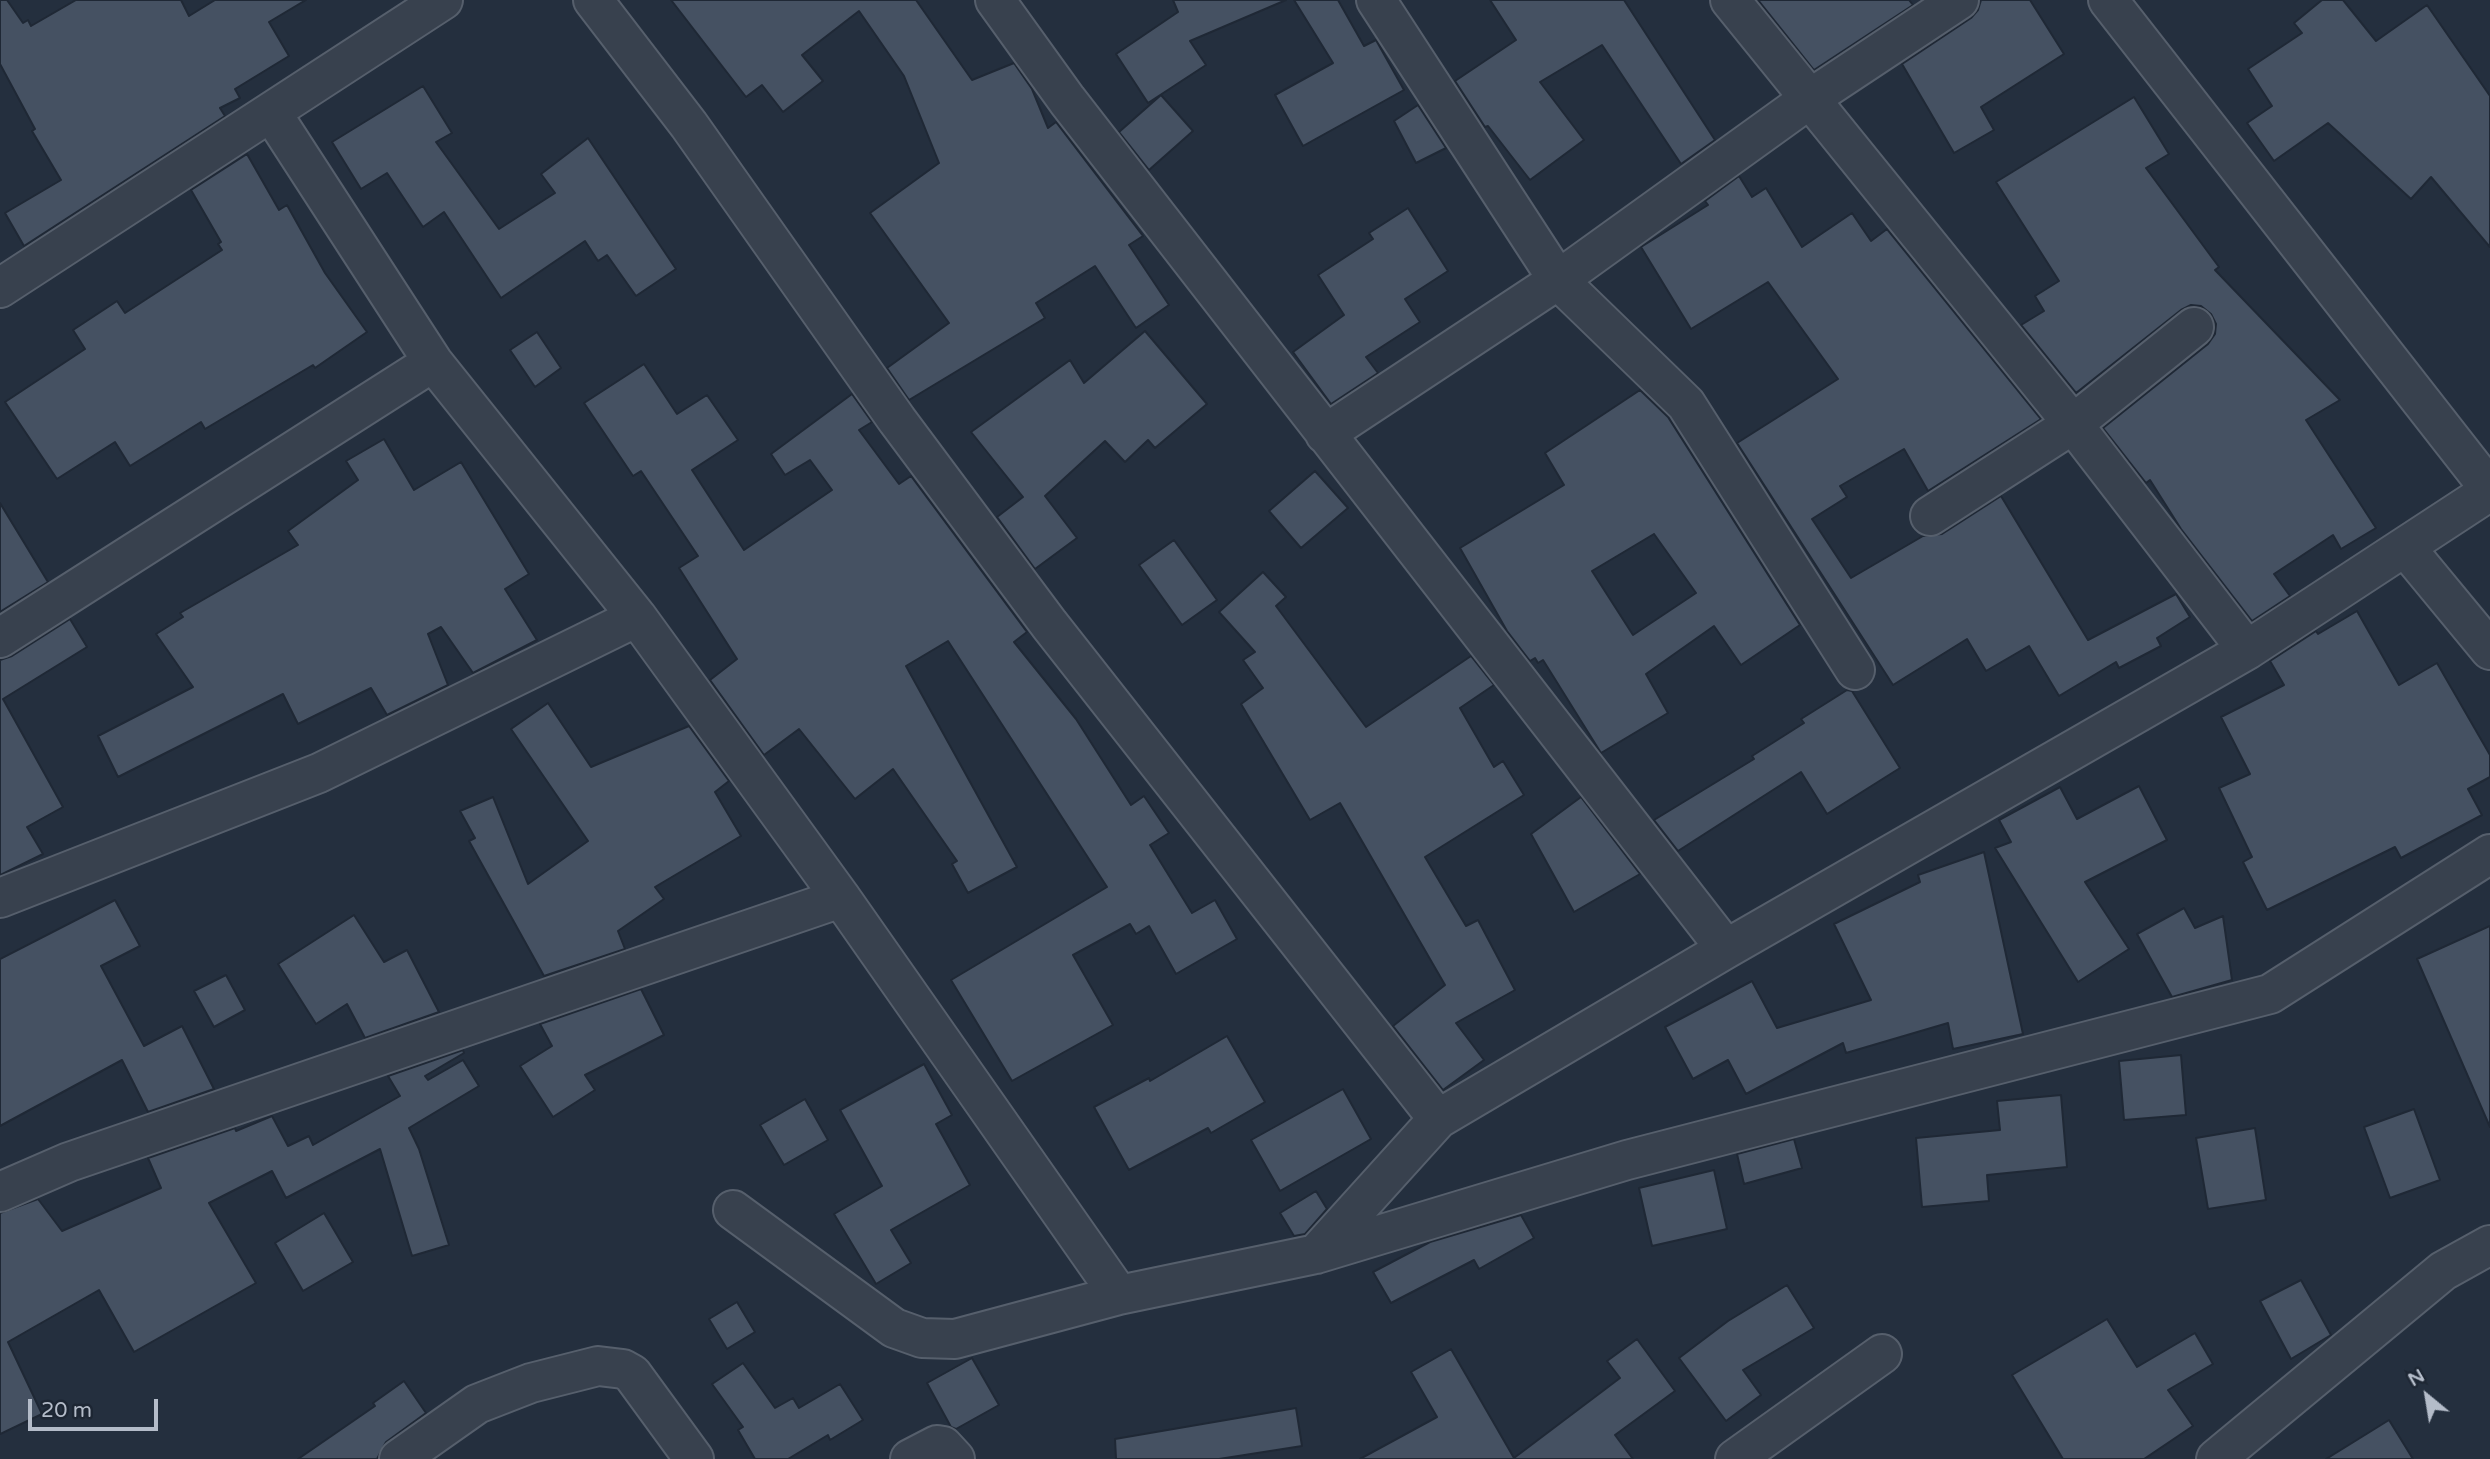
<!DOCTYPE html>
<style>
body{margin:0}
#map{position:relative;width:2490px;height:1459px;overflow:hidden;background:#242f3e;font-family:"Varela Round",sans-serif}
canvas{display:block}
.north{position:absolute;left:2392px;top:1361px;width:70px;height:70px;-webkit-text-stroke:5px #1d2633;paint-order:stroke;rotate:330deg;font-size:19px;font-weight:700;line-height:28px;text-align:center;color:#b4bcc9}
.north::after{content:'';display:block;margin:auto;width:24px;height:32px;background:#b4bcc9;clip-path:polygon(50% 0,100% 100%,50% 72%,0 100%)}
.scale{position:absolute;left:28px;top:1399px;width:130px;height:32px;box-sizing:border-box;border:4px solid #b4bcc9;border-top:0;padding-left:9px;font-size:21px;line-height:24px;white-space:nowrap;color:#b4bcc9;-webkit-text-stroke:5px #1d2633;paint-order:stroke}
</style>
<div id="map">
<canvas width="2490" height="1459"></canvas>
<div class="north">N</div>
<div class="scale">20 m</div>
</div>
<script>
const ctx = document.querySelector('canvas').getContext('2d');
ctx.lineJoin = 'round';
function fill(path, color) { ctx.fillStyle = color; ctx.fill(path, 'evenodd'); }
const toPath = rows => new Path2D(rows.map(r => 'M' + r).join(''));
function trace(path, color, width, dash) { ctx.strokeStyle = color; ctx.lineWidth = width; ctx.lineCap = dash ? 'butt' : 'round'; ctx.setLineDash(dash || []); ctx.stroke(path); }
const building = toPath([
 [0,0,7,0,23,23,28,20,31,26,76,0,181,0,189,16,215,0,306,0,269,22,289,56,235,89,240,98,220,108,225,116,24,246,5,213,61,180,32,131,35,129,0,64,0,0],
 [671,0,916,0,972,80,1014,63,1032,89,1048,128,1056,122,1143,236,1129,245,1169,305,1136,328,1095,266,1036,303,1045,318,909,400,887,368,949,323,870,213,939,163,904,76,859,11,802,55,823,81,783,112,762,85,746,97,671,0],
 [1173,0,1286,0,1190,41,1206,65,1148,103,1116,54,1178,12,1173,0],
 [1294,0,1338,0,1364,46,1376,40,1404,90,1303,146,1275,95,1333,63,1294,0],
 [1490,0,1624,0,1715,140,1681,164,1602,45,1540,82,1584,140,1530,180,1488,126,1485,127,1455,81,1516,40,1490,0],
 [1758,0,1909,0,1913,5,1814,70,1758,0],
 [1981,0,2030,0,2064,54,1981,107,1994,130,1954,153,1902,64,1971,18,1978,10,1981,0],
 [2322,0,2343,0,2376,41,2427,5,2490,96,2490,247,2431,177,2411,199,2328,123,2274,161,2247,123,2272,106,2248,69,2302,33,2294,23,2322,0],
 [423,86,452,133,436,142,499,229,555,193,541,174,588,138,676,269,636,296,607,255,598,261,585,241,501,298,444,212,423,227,387,173,361,189,332,142,423,86],
 [1161,95,1193,131,1149,170,1119,132,1161,95],
 [2134,97,2169,154,2146,168,2219,267,2215,270,2340,400,2306,420,2376,528,2341,549,2333,535,2274,574,2290,596,2252,621,2181,529,2150,480,2146,483,2103,428,2208,344,2215,334,2216,324,2211,314,2201,306,2191,305,2181,310,2076,393,2021,325,2044,311,2035,296,2059,281,1996,182,2134,97],
 [1418,105,1446,148,1416,163,1394,121,1418,105],
 [247,154,279,210,287,205,325,273,367,332,315,368,313,365,205,429,201,422,130,466,115,442,57,479,5,402,85,349,73,330,117,301,125,313,222,250,218,244,221,242,191,190,247,154],
 [1739,176,1752,197,1766,188,1802,247,1852,213,1871,241,1887,229,2041,419,1928,491,1904,449,1840,486,1847,497,1812,519,1851,578,1923,536,1942,534,2001,496,2088,640,2176,594,2190,617,2157,638,2161,646,2119,668,2116,662,2059,696,2029,646,1986,671,1967,639,1893,685,1737,443,1838,379,1768,282,1691,329,1641,247,1708,205,1705,201,1739,176],
 [1408,208,1448,271,1405,299,1420,322,1366,357,1378,373,1331,404,1293,352,1344,315,1318,275,1373,239,1369,233,1408,208],
 [1145,331,1207,404,1155,448,1148,440,1125,462,1105,441,1045,496,1077,538,1035,569,997,517,1023,497,971,432,1070,360,1084,383,1145,331],
 [537,332,561,368,535,387,510,350,537,332],
 [644,364,677,414,707,395,738,440,692,470,744,550,832,490,810,460,785,475,771,454,852,394,872,422,859,430,899,484,911,476,1027,632,1014,642,1076,719,1131,805,1144,796,1169,833,1150,845,1192,913,1215,900,1237,939,1176,974,1149,926,1136,934,1130,924,1073,955,1113,1025,1012,1081,951,980,1107,887,948,641,906,666,1017,867,968,893,952,864,957,861,893,769,855,799,799,729,764,755,710,680,737,659,679,568,698,556,641,471,633,476,584,403,644,364],
 [1640,390,1668,417,1800,625,1741,665,1714,626,1646,674,1668,713,1601,753,1543,660,1538,663,1535,658,1530,661,1507,631,1460,548,1564,485,1545,453,1640,390],
 [1654,534,1696,593,1633,635,1592,571,1654,534],
 [384,439,414,490,461,462,529,574,505,589,537,640,473,673,441,627,428,634,448,685,387,715,371,688,298,724,283,694,118,777,98,736,193,687,156,634,183,617,180,613,298,545,288,531,358,480,346,461,384,439],
 [1315,471,1348,508,1301,548,1269,511,1315,471],
 [0,503,48,582,0,612,0,503],
 [1174,540,1217,600,1182,625,1139,565,1174,540],
 [1263,572,1286,597,1276,606,1366,727,1471,656,1494,685,1460,708,1494,767,1503,761,1524,795,1425,857,1466,926,1478,920,1515,990,1456,1023,1484,1060,1443,1090,1393,1026,1445,985,1340,803,1310,820,1241,704,1263,688,1243,660,1255,652,1219,612,1263,572],
 [2357,611,2399,685,2437,663,2490,755,2490,777,2468,789,2482,815,2401,858,2395,847,2267,910,2243,862,2252,857,2219,788,2250,774,2221,717,2284,685,2270,661,2316,631,2318,634,2357,611],
 [70,619,87,647,3,699,63,807,27,827,43,854,0,875,0,660,12,656,70,619],
 [1847,690,1852,691,1900,768,1827,814,1801,772,1678,851,1654,820,1754,759,1752,756,1804,723,1801,719,1847,690],
 [548,703,591,767,689,726,729,781,715,792,741,836,655,887,664,899,618,931,625,949,544,976,469,841,475,838,460,811,493,797,528,884,588,841,511,729,548,703],
 [2139,786,2167,840,2085,882,2129,949,2078,982,1995,848,2011,842,1999,820,2060,787,2077,819,2139,786],
 [1581,797,1640,874,1574,912,1531,834,1581,797],
 [1984,852,2023,1034,1953,1049,1948,1023,1846,1053,1843,1043,1746,1094,1728,1060,1693,1079,1665,1027,1752,981,1777,1028,1871,1000,1834,924,1920,882,1918,875,1984,852],
 [115,900,140,946,101,966,144,1046,182,1026,214,1089,148,1112,122,1060,0,1126,0,959,115,900],
 [2184,908,2195,928,2223,916,2232,980,2172,997,2137,934,2184,908],
 [354,915,384,962,407,950,439,1012,365,1038,347,1004,316,1024,278,964,354,915],
 [2490,926,2490,1127,2417,959,2490,926],
 [226,975,245,1010,214,1027,194,991,226,975],
 [641,989,664,1035,585,1075,595,1090,553,1117,520,1066,552,1046,540,1024,641,989],
 [1227,1036,1265,1102,1211,1133,1208,1128,1129,1170,1094,1107,1149,1078,1150,1081,1227,1036],
 [463,1050,464,1053,425,1076,428,1080,463,1060,479,1086,409,1128,419,1149,449,1245,412,1256,380,1149,286,1198,272,1171,209,1203,256,1283,134,1352,99,1290,8,1342,42,1414,0,1434,0,1213,38,1199,62,1231,161,1188,148,1158,235,1128,236,1131,272,1116,288,1146,309,1136,313,1145,400,1096,388,1076,463,1050],
 [2181,1055,2186,1115,2124,1120,2119,1061,2181,1055],
 [924,1064,952,1115,936,1124,970,1185,891,1230,911,1263,876,1284,834,1214,882,1186,840,1110,924,1064],
 [1343,1089,1371,1139,1280,1191,1251,1140,1343,1089],
 [2061,1095,2067,1167,1987,1175,1989,1201,1922,1207,1916,1138,2000,1130,1997,1101,2061,1095],
 [805,1099,828,1140,784,1165,760,1125,805,1099],
 [2414,1109,2440,1180,2390,1198,2364,1127,2414,1109],
 [2255,1128,2266,1200,2208,1209,2196,1138,2255,1128],
 [1794,1139,1802,1168,1744,1184,1737,1154,1794,1139],
 [1714,1170,1727,1229,1652,1246,1639,1188,1714,1170],
 [1316,1191,1327,1209,1305,1234,1294,1236,1280,1213,1316,1191],
 [324,1213,353,1262,303,1291,275,1243,324,1213],
 [1521,1215,1534,1238,1479,1269,1474,1260,1391,1303,1373,1272,1430,1242,1521,1215],
 [2301,1280,2331,1335,2291,1359,2260,1301,2301,1280],
 [1787,1285,1814,1328,1743,1370,1761,1395,1726,1421,1679,1358,1728,1321,1787,1285],
 [737,1302,755,1332,727,1349,709,1319,737,1302],
 [2107,1319,2137,1367,2195,1333,2213,1364,2168,1390,2193,1426,2144,1459,2063,1459,2012,1375,2107,1319],
 [1637,1339,1675,1391,1615,1435,1633,1459,1360,1459,1437,1417,1411,1372,1451,1349,1514,1458,1620,1378,1607,1361,1637,1339],
 [972,1358,999,1405,956,1429,951,1427,927,1383,972,1358],
 [743,1363,775,1408,793,1398,799,1408,840,1384,863,1420,830,1440,828,1435,788,1459,755,1459,738,1430,743,1427,712,1384,743,1363],
 [404,1381,426,1413,386,1442,377,1459,298,1459,375,1406,373,1403,404,1381],
 [1296,1408,1302,1446,1219,1459,1116,1459,1115,1439,1296,1408],
 [2389,1420,2413,1459,2326,1459,2389,1420]
]);
const minor = toPath([
 [593,0,689,125,897,420,1049,624,1438,1119],
 [995,0,1067,100,1726,949],
 [1376,0,1558,280,1686,404,1855,670],
 [1730,0,2073,424,2247,650],
 [2108,0,2490,489],
 [271,112,433,362,637,617,841,898,1119,1295],
 [0,288,443,0],
 [1325,434,1558,280,1808,100,1959,0],
 [1930,516,2073,424,2194,327],
 [2405,547,2490,650],
 [0,638,433,362],
 [0,898,319,773,637,617],
 [0,1192,69,1162,841,898],
 [733,1210,894,1328,922,1338,955,1339,1119,1295,1316,1254,1627,1160,2270,994,2490,854],
 [1316,1254,1438,1119,1726,949,2247,650,2490,491],
 [399,1459,477,1404,531,1383,598,1366,623,1369,632,1374,694,1459],
 [910,1459,937,1445,943,1446,955,1459],
 [1735,1459,1882,1354],
 [2216,1459,2443,1271,2490,1245]
]);
fill(building, '#455162');
trace(building, '#1f2835', 2);
trace(minor, '#565f6c', 42);
trace(minor, '#38414e', 38);
</script>
